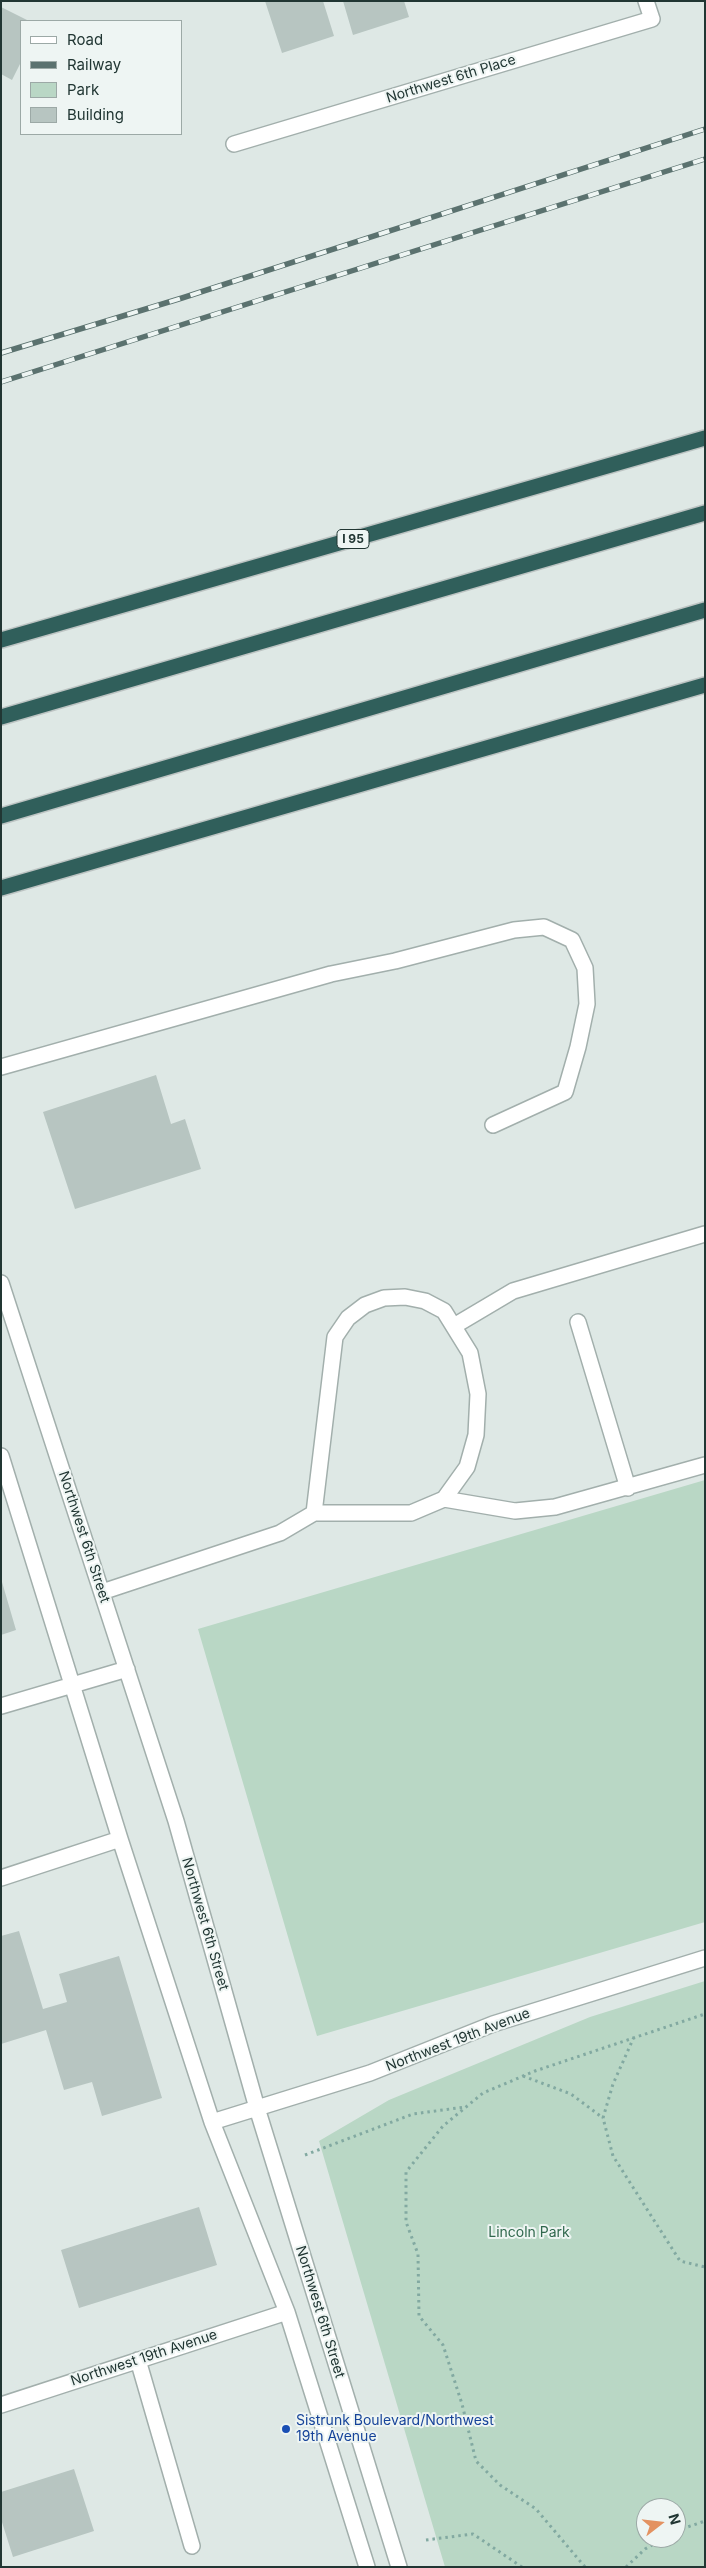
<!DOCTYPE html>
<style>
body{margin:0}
#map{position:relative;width:706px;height:2568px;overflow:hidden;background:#dee8e5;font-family:Inter,sans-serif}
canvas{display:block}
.frame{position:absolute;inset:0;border:2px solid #213633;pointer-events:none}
.legend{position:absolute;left:20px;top:20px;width:162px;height:115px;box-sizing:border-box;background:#eef5f3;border:1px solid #9ca9a6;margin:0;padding:6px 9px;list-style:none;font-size:15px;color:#213633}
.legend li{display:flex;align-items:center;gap:10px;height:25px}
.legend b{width:25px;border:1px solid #9ca9a6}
.north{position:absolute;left:636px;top:2498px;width:50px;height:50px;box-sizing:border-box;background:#eef5f3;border:1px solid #9ca9a6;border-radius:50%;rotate:74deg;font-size:14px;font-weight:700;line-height:20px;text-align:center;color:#213633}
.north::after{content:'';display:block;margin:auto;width:18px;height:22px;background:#e39261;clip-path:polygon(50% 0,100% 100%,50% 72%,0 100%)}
</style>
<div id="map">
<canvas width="706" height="2568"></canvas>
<div class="frame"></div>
<ul class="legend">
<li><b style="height:6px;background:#fff"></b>Road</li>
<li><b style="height:6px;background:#5b726f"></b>Railway</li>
<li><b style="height:14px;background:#b9d7c5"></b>Park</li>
<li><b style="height:14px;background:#b7c5c1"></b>Building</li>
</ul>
<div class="north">N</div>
</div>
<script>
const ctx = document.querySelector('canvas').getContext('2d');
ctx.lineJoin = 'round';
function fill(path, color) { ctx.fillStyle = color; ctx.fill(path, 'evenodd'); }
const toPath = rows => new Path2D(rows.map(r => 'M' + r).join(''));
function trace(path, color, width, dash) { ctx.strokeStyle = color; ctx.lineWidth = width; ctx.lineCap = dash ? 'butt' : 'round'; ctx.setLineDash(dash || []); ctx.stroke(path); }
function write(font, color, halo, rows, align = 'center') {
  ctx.font = font + ' Inter,sans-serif'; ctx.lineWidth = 4; ctx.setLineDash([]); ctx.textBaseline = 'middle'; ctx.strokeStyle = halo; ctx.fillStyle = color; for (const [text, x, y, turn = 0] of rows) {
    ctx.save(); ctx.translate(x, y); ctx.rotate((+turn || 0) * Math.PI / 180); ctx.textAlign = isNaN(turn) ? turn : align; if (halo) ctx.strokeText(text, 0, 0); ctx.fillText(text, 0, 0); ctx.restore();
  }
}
const green = toPath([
 [705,1480,705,1922,317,2036,198,1629],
 [705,1981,705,2567,445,2567,319,2141,389,2100,590,2017],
 [646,2508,676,2508,676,2538,646,2538]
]);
const building = toPath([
 [265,1,323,1,334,36,282,53],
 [343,1,404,1,409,17,353,35],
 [1,7,29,21,21,21,21,62,12,80,1,74],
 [156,1075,171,1124,185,1119,201,1169,75,1209,43,1112],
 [2,1582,16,1630,1,1635,1,1583],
 [19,1931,43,2009,67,2002,59,1974,119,1956,162,2098,102,2116,92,2082,64,2090,46,2030,1,2044,1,1936],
 [199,2207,217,2265,79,2308,61,2250],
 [74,2469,94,2531,13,2557,1,2519,1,2492]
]);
const path = toPath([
 [634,2037,613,2084,603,2118,613,2156,680,2261,705,2267],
 [523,2076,571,2094,603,2118],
 [305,2155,413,2114,465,2107],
 [676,2531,705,2521],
 [426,2540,473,2534,522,2567],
 [585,2567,536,2509,500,2485,476,2461,462,2404,443,2345,419,2316,418,2254,406,2222,406,2172,443,2126,483,2093,535,2071,705,2014],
 [626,2567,645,2549,664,2538]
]);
const minor = toPath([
 [234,144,652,19,646,1],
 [1,1067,331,974,395,961,514,930,544,927,572,940,585,968,587,1004,578,1047,565,1092,493,1125],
 [1,1283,176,1821,257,2108,399,2567],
 [578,1322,628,1488],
 [454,1326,513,1291,705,1234],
 [1,1456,120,1839,212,2122,287,2312,367,2567],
 [444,1499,515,1511,555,1507,705,1465],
 [102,1592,280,1533,314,1513,411,1513,444,1499,467,1467,476,1435,478,1394,470,1353,444,1311,425,1301,405,1297,384,1298,365,1305,348,1318,335,1337,314,1513],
 [1,1706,127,1669],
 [1,1878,120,1839],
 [212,2122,370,2073,493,2024,705,1958],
 [138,2360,192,2546],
 [1,2405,287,2312]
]);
const highway = toPath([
 [1,640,705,438],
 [1,717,705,513],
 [1,816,705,610],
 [1,888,705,685]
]);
const rail = toPath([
 [1,353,182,298,705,129],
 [1,382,705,159]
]);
const markers = [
 [286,2429,5,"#1a4fb4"]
];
const shields = [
 [353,539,32]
];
const shieldNames = [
 ["I 95",353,539]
];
const streetNames = [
 ["Northwest 6th Place",451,79,-17],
 ["Northwest 6th Street",84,1537,72],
 ["Northwest 6th Street",205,1924,74],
 ["Northwest 19th Avenue",458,2040,-21],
 ["Northwest 6th Street",320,2312,73],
 ["Northwest 19th Avenue",144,2358,-18]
];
const parkNames = [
 ["Lincoln Park",529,2233]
];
const transitNames = [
 ["Sistrunk Boulevard/Northwest",296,2421],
 ["19th Avenue",296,2437]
];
fill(green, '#b9d7c5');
fill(building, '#b7c5c1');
trace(minor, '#a2afac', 18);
trace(highway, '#bcc3c2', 18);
trace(path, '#82a9a1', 3, [2.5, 4]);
trace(minor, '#fff', 15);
trace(highway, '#305f5b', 15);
trace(rail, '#5b726f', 5.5);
trace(rail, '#eef5f3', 4, [11]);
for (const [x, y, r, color] of markers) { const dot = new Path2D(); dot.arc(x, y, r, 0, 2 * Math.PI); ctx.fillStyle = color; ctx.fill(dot); trace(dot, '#eef5f3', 2); }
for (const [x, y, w] of shields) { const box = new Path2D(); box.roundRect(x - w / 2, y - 9.5, w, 19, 4); ctx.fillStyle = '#eef5f3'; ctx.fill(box); trace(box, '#213633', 1); }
write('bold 12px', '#213633', null, shieldNames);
write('14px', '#213633', '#eef5f3', streetNames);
write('14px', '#30684d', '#eef5f3', parkNames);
write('14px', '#164399', '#eef5f3', transitNames, 'left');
</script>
